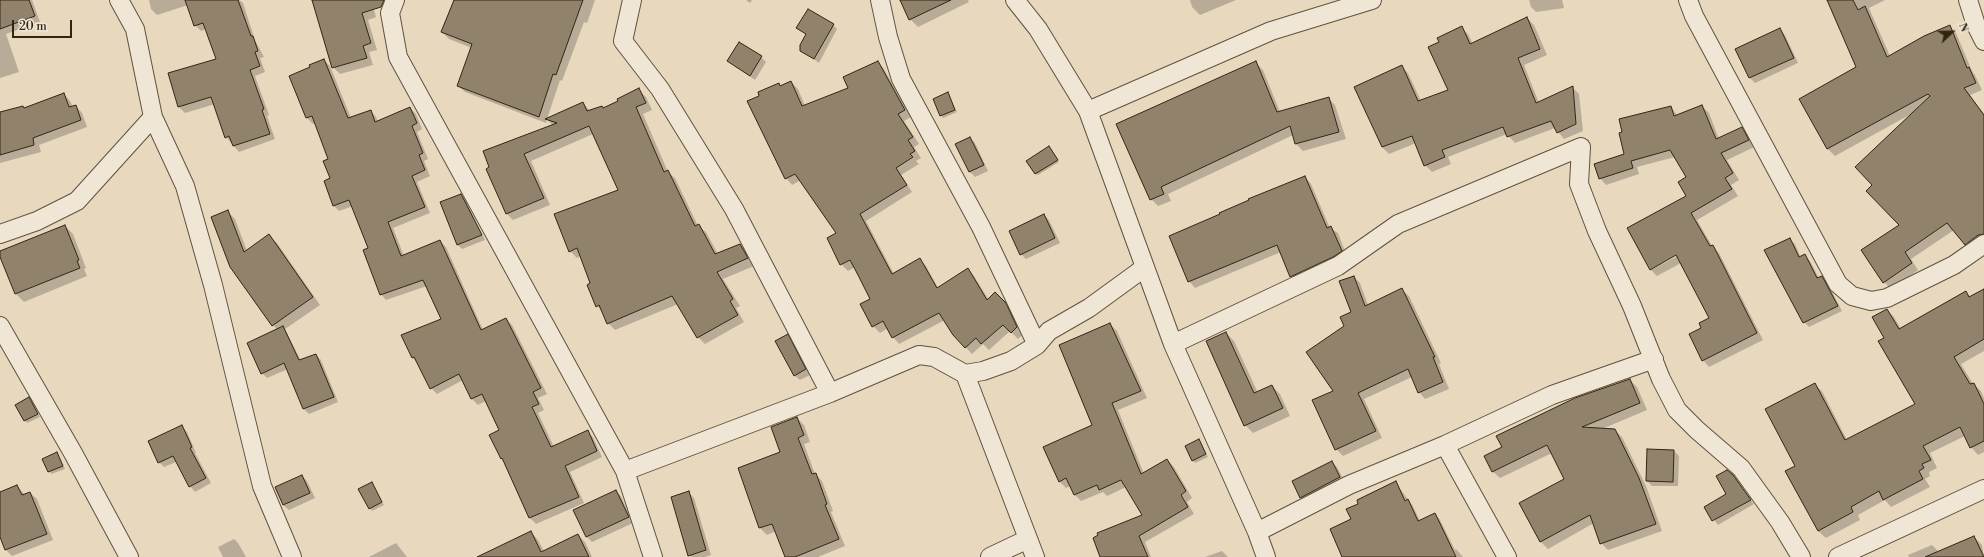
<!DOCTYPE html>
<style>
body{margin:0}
#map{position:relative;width:1984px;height:557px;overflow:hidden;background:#e7d8be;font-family:"Libre Bodoni",serif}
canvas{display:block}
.north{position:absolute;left:1932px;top:12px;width:40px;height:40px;-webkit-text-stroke:3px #efe6d5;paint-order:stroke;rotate:68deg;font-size:11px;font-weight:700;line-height:16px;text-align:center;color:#332514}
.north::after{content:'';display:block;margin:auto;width:14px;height:18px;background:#332514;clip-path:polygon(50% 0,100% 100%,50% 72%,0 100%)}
.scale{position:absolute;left:12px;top:20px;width:60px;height:18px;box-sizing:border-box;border:2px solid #332514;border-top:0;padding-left:5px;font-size:12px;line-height:14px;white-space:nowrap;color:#332514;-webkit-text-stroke:3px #efe6d5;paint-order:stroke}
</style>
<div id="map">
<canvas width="1984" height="557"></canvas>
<div class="north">N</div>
<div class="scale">20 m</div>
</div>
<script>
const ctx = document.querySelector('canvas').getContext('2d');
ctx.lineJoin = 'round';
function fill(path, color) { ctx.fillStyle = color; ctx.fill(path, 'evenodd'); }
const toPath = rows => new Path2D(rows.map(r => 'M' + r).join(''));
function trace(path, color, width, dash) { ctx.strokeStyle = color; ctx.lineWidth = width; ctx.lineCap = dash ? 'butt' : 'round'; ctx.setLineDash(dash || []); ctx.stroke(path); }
const shadow = toPath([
 [0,0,32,0,40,22,6,34,19,72,0,78],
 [149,0,239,0,243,3,255,40,264,57,260,58,265,72,255,76,269,115,267,116,275,139,239,152,226,137,215,104,185,113,179,107,170,74,218,60,206,29,201,31,195,25,188,5,157,15,151,9],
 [313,0,371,0,376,17,368,20,377,50,369,52,373,65,340,74,333,67],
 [454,0,595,0,587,23,584,22,562,81,560,80,547,119,583,103,590,111,604,109,639,90,646,97,652,110,643,114,668,172,675,178,698,226,706,232,718,254,740,245,747,252,754,266,723,279,740,306,736,308,744,322,705,344,698,337,678,304,615,330,608,323,604,313,597,306,592,284,581,256,577,258,570,251,619,190,593,134,531,161,550,205,513,220,506,213,487,169,553,126,547,119,546,123,465,92,458,86,472,48,449,39,442,32],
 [746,0,752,0,750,3],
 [901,0,968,0,969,2,918,27,910,19],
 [1190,0,1236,0,1200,15,1192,7],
 [1529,0,1562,0,1564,8,1536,12,1531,7],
 [1830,0,1885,0,1869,8,1890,56,1950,27,1956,33,1972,71,1975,75,1982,90,1970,95,1984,114,1984,242,1972,251,1954,230,1911,259,1918,270,1891,289,1884,282,1862,250,1900,225,1874,185,1913,113,1835,156,1828,149,1800,99,1857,68],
 [1527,18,1534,25,1547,55,1524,65,1539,103,1573,88,1579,94,1583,131,1564,139,1555,128,1515,143,1507,134,1448,157,1451,164,1432,172,1425,165,1416,143,1389,154,1382,147,1356,87,1401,66,1408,73,1421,101,1449,91,1440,43,1461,28,1468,34,1473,44],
 [833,25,837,29,819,63,801,50,807,35,798,28],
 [1780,29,1785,35,1798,63,1755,83,1750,78,1737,49],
 [761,57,766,62,755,80,728,61],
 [324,60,330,66,351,118,371,111,376,117,378,122,410,108,416,114,422,129,417,132,428,159,424,161,430,176,417,182,430,213,393,228,404,256,440,241,446,247,483,330,506,319,512,325,547,394,538,398,544,410,538,413,554,447,587,432,593,437,602,457,570,472,584,503,536,524,530,518,505,462,502,458,500,430,486,401,478,405,472,399,463,380,437,394,431,388,419,364,413,358,442,319,427,286,386,300,381,294,370,248,353,206,339,211,333,205,329,159,315,123,313,124,307,118,290,76,311,68],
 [878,62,884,69,911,117,904,121,919,144,914,147,921,158,916,161,919,164,901,175,912,192,866,221,894,274,919,260,926,266,938,288,967,269,974,276,989,300,995,294,1012,311,1023,334,1018,339,1010,331,989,350,983,344,972,354,954,335,945,320,899,344,893,337,888,328,880,333,873,326,871,299,855,267,848,271,841,264,828,238,838,233,801,180,792,185,786,178,761,96,778,84,781,87,791,82,798,89,805,106,849,89],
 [1256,63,1263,70,1280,112,1328,98,1335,105,1346,139,1303,151,1296,144,1293,135,1168,194,1171,201,1158,206,1151,199],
 [64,94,70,101,73,107,76,106,82,113,87,127,39,145,41,152,0,163,0,113,23,107,25,109],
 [948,94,957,112,943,118,941,115],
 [1702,106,1709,113,1719,139,1741,128,1748,135,1754,147,1727,160,1739,180,1731,185,1738,196,1697,220,1712,246,1719,253,1763,340,1709,367,1703,360,1703,328,1710,318,1681,263,1657,276,1651,270,1681,254,1680,252,1650,269,1687,196,1687,177,1675,157,1637,167,1639,174,1606,185,1600,178,1626,155,1671,107,1678,116],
 [970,138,975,143,988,171,975,177,970,172,956,144],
 [1049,148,1059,162,1038,175,1035,173],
 [1305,177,1311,184,1330,228,1338,233,1347,257,1298,283,1291,276,1281,252,1195,288,1189,281],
 [461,195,465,199,485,240,462,249,458,245],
 [227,211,235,219,247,251,269,236,277,243,320,305,285,329,301,361,316,355,321,360,338,402,309,414,304,409,288,369,267,378,262,373,277,330,231,266],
 [1044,215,1049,220,1060,243,1026,259,1021,254],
 [65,226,73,234,86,268,84,269,87,276,24,302,16,294,0,253],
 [1789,239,1795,244,1801,258,1805,256,1810,261,1819,278,1821,277,1827,282,1842,311,1809,327,1804,322],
 [1354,277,1360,283,1368,305,1402,290,1409,296,1441,363,1439,364,1449,389,1425,399,1419,392,1412,377,1364,399,1382,438,1343,456,1336,449,1334,391,1345,326,1352,312],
 [1984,290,1984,351,1961,364,1973,384,1981,391,1984,398,1984,452,1978,455,1971,447,1965,436,1930,453,1937,468,1929,472,1930,476,1925,479,1930,487,1891,507,1885,500,1858,515,1860,520,1826,538,1818,531,1796,466,1814,384,1822,391,1847,440,1916,404,1886,338,1887,310,1894,317,1901,329,1966,292,1971,298],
 [1110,324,1117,331,1147,398,1118,410,1144,474,1167,460,1174,467,1192,498,1187,502,1194,514,1145,542,1151,557,1101,557,1143,516,1126,487,1107,496,1103,492,1081,501,1075,495,1071,486,1066,488,1059,481,1093,425],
 [1226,333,1234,341,1258,393,1272,386,1280,394,1290,416,1253,433,1245,425],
 [787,336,792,341,810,375,800,380,794,375],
 [1630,380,1637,387,1647,410,1602,429,1615,430,1622,437,1646,486,1662,531,1608,550,1601,543,1594,523,1548,549,1541,542,1520,504,1565,479,1552,453,1500,478,1492,471],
 [31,401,40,417,27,423,16,405],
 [797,418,804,425,810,442,804,444,815,474,822,481,833,511,831,512,845,546,818,557,786,557,776,531,767,535,760,528,739,469,781,453],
 [182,427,187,432,196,453,195,453,211,483,195,492,190,486,176,462,164,467,159,462],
 [1199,441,1208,457,1195,463,1186,447],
 [1674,451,1679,456,1678,486,1652,486,1647,481],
 [57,453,65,469,51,474,43,459],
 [1332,462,1337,467,1345,483,1306,503,1301,497],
 [302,476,307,481,315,498,289,510,283,505],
 [1733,476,1754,504,1718,525,1705,507,1727,495],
 [1395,482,1413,506,1420,521,1435,514,1440,520,1455,550,1456,549,1463,557,1343,557,1352,520,1359,504],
 [372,483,384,505,372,511,359,489],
 [17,486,25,495,30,493,37,499,53,540,12,556,6,550,0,534,0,493],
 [616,491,621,496,633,523,592,542,587,537],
 [689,493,694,498,711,555,705,557,691,557,689,555],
 [531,532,538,540,544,551,578,535,585,542,592,557,483,557],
 [1974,537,1982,545,1984,557,1909,557,1908,555,1932,545,1939,552],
 [234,539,238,543,246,557,223,557,218,547],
 [396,543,407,557,369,557],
 [1222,551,1228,557,1205,557]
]);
const building = toPath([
 [0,0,29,0,35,16,0,29,0,0],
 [185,0,238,0,251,36,253,36,258,51,255,52,260,66,250,70,264,109,262,110,270,134,233,146,229,136,225,138,211,97,178,107,168,73,216,59,203,23,194,26,185,0],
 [312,0,384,0,381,7,362,13,371,43,363,46,367,58,332,68,312,0],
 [454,0,583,0,556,75,553,74,539,117,457,86,472,44,441,32,454,0],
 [900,0,951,0,909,20,900,0],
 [1827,0,1853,0,1858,10,1865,6,1887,57,1924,36,1950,25,1967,68,1969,67,1976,83,1964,88,1984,115,1984,234,1978,235,1965,245,1947,223,1905,252,1912,263,1883,283,1861,250,1899,225,1866,191,1872,185,1855,167,1930,96,1928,94,1827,149,1799,99,1856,67,1827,0],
 [808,9,834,24,814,59,800,51,800,45,806,34,796,28,808,9],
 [1527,17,1540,49,1518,58,1536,103,1573,86,1576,124,1557,133,1551,121,1507,137,1503,127,1442,150,1445,157,1424,166,1412,136,1382,147,1354,87,1402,65,1418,101,1448,90,1428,47,1439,42,1437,38,1462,26,1470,44,1527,17],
 [1780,28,1794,58,1749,78,1735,49,1780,28],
 [739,42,762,56,750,76,727,61,739,42],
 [324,59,348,118,371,110,375,122,410,107,417,123,412,126,423,153,419,155,425,170,412,176,425,207,388,222,401,256,440,240,481,330,506,318,541,388,533,392,539,404,532,407,551,447,588,430,597,451,565,466,579,497,529,518,502,458,501,459,489,435,499,430,482,394,471,399,459,374,430,389,414,357,412,358,401,335,441,319,423,280,380,295,363,250,368,248,349,200,333,206,324,181,330,178,323,161,328,159,312,116,306,118,289,76,310,67,309,65,324,59],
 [878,61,905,110,898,114,913,137,908,140,915,151,910,154,913,157,896,168,907,185,860,214,892,274,920,258,937,288,968,268,987,300,995,292,1006,303,1017,327,1011,333,1003,325,981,344,976,338,965,348,953,335,939,313,892,338,883,321,872,327,860,304,870,299,858,275,850,260,840,265,827,238,836,233,795,174,785,179,747,101,759,96,758,92,779,83,780,86,791,81,802,106,848,88,843,77,878,61],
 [1256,61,1277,112,1329,97,1339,132,1295,144,1290,126,1161,187,1164,194,1150,200,1116,124,1256,61],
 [639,88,646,103,636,107,664,172,668,170,695,226,699,224,715,254,740,244,748,258,717,272,733,299,730,301,738,315,697,338,672,296,607,324,599,305,596,307,587,285,590,283,577,248,569,252,554,214,618,190,589,126,524,154,544,198,506,214,486,169,489,167,483,151,557,123,545,119,583,102,587,111,602,106,603,108,618,101,617,99,639,88],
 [948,92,955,110,940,116,933,99,948,92],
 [64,93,69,107,76,105,81,120,33,138,34,145,0,155,0,112,23,106,24,108,64,93],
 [1702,105,1716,139,1742,127,1749,140,1721,153,1733,173,1725,178,1732,189,1691,213,1710,246,1713,245,1757,333,1702,361,1689,334,1701,328,1699,323,1709,318,1676,255,1650,270,1627,228,1686,196,1678,182,1686,177,1670,150,1631,161,1633,168,1599,179,1594,164,1624,154,1619,133,1622,132,1619,119,1671,106,1674,116,1702,105],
 [970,137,984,165,969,172,955,144,970,137],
 [1049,146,1058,160,1035,174,1026,161,1049,146],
 [1305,176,1327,228,1331,226,1342,251,1333,257,1290,277,1277,245,1188,282,1169,236,1220,214,1219,213,1249,200,1248,199,1305,176],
 [461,194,482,235,457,245,440,202,461,194],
 [228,210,244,252,269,234,313,297,272,326,230,267,211,217,228,210],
 [1044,214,1055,238,1020,255,1009,231,1044,214],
 [65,225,79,260,77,261,80,268,15,294,0,257,0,251,65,225],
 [1790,238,1799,257,1805,254,1817,278,1822,276,1838,306,1803,323,1764,250,1790,238],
 [1354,276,1365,306,1402,288,1435,357,1433,357,1443,382,1418,393,1408,369,1358,393,1376,431,1335,450,1312,400,1333,391,1306,352,1344,326,1340,317,1351,312,1339,281,1354,276],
 [1984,289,1984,339,1954,357,1970,384,1974,383,1984,404,1984,441,1970,448,1960,427,1923,446,1931,460,1922,464,1924,468,1919,471,1923,479,1883,500,1879,491,1851,507,1853,512,1818,531,1785,471,1795,466,1765,409,1815,383,1845,440,1915,404,1878,341,1884,338,1872,317,1887,309,1899,329,1966,291,1969,297,1984,289],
 [1110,323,1141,391,1112,403,1141,474,1167,459,1186,491,1181,495,1188,507,1139,536,1148,557,1100,557,1093,538,1098,535,1097,533,1142,515,1121,480,1099,490,1097,485,1074,495,1066,478,1059,482,1043,447,1092,425,1059,345,1110,323],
 [283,326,299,360,316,354,334,397,303,409,284,363,261,374,247,343,283,326],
 [1226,332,1254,393,1272,385,1283,408,1244,426,1206,341,1226,332],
 [788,334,806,369,794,376,775,341,788,334],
 [1630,379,1640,403,1582,427,1615,429,1639,478,1656,524,1600,544,1590,515,1540,542,1519,503,1564,479,1547,445,1492,472,1484,456,1502,447,1496,436,1575,398,1630,379],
 [29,397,38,414,24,421,15,405,29,397],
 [797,417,804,435,798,438,812,474,816,473,827,504,825,505,839,539,795,557,785,557,772,524,759,528,738,468,780,452,771,427,797,417],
 [182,425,192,447,190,448,206,478,189,487,173,456,158,463,148,441,182,425],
 [1199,439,1206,454,1192,461,1185,446,1199,439],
 [1647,449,1674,450,1673,482,1646,481,1647,449],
 [57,452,63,466,48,472,42,459,57,452],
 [1332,461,1340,477,1300,498,1292,481,1332,461],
 [1727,470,1733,475,1751,500,1712,521,1704,507,1726,494,1716,476,1727,470],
 [302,475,310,493,283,505,275,487,302,475],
 [1396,481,1405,501,1408,499,1418,521,1435,513,1456,557,1342,557,1330,529,1351,519,1346,509,1358,504,1357,500,1396,481],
 [372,482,382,502,369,509,358,489,372,482],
 [17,485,22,495,30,492,47,534,5,550,0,537,0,492,17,485],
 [616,490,629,517,586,537,573,510,616,490],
 [689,491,706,550,688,556,671,497,689,491],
 [531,531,541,552,578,534,589,557,477,557,531,531],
 [1974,536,1984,557,1925,557,1974,536]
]);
const minor = toPath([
 [119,0,135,29,153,117,185,186,213,285,262,486,292,557],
 [395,0,390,13,398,57,625,471,653,557],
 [632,0,623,41,660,89,734,209,830,393],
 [880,0,888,37,901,79,981,227,1037,345],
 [1015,0,1038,29,1088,111,1173,344,1257,532,1266,557],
 [1688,0,1694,16,1838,284,1852,296,1871,301,1887,298,1954,265,1984,244],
 [1968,0,1976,25,1984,41],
 [1088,111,1271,31,1372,0],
 [0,234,37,221,77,201,153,117],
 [0,326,73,453,129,557],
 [1173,344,1338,266,1398,224,1581,147,1579,184,1597,231,1632,306,1661,379,1677,410,1697,430,1741,468,1780,522,1801,557],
 [965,374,1035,557],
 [1445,445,1507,557],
 [625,471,830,393,919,355,934,357,965,374,983,371,1011,361,1037,345,1049,331,1089,308,1144,268],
 [1257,532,1349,485,1445,445,1552,395,1654,359],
 [990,557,1028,539],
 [1838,557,1984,489]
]);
fill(shadow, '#0003');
fill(building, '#91826c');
trace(building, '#332514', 1);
trace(minor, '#60523e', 20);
trace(minor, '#efe6d5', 18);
</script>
